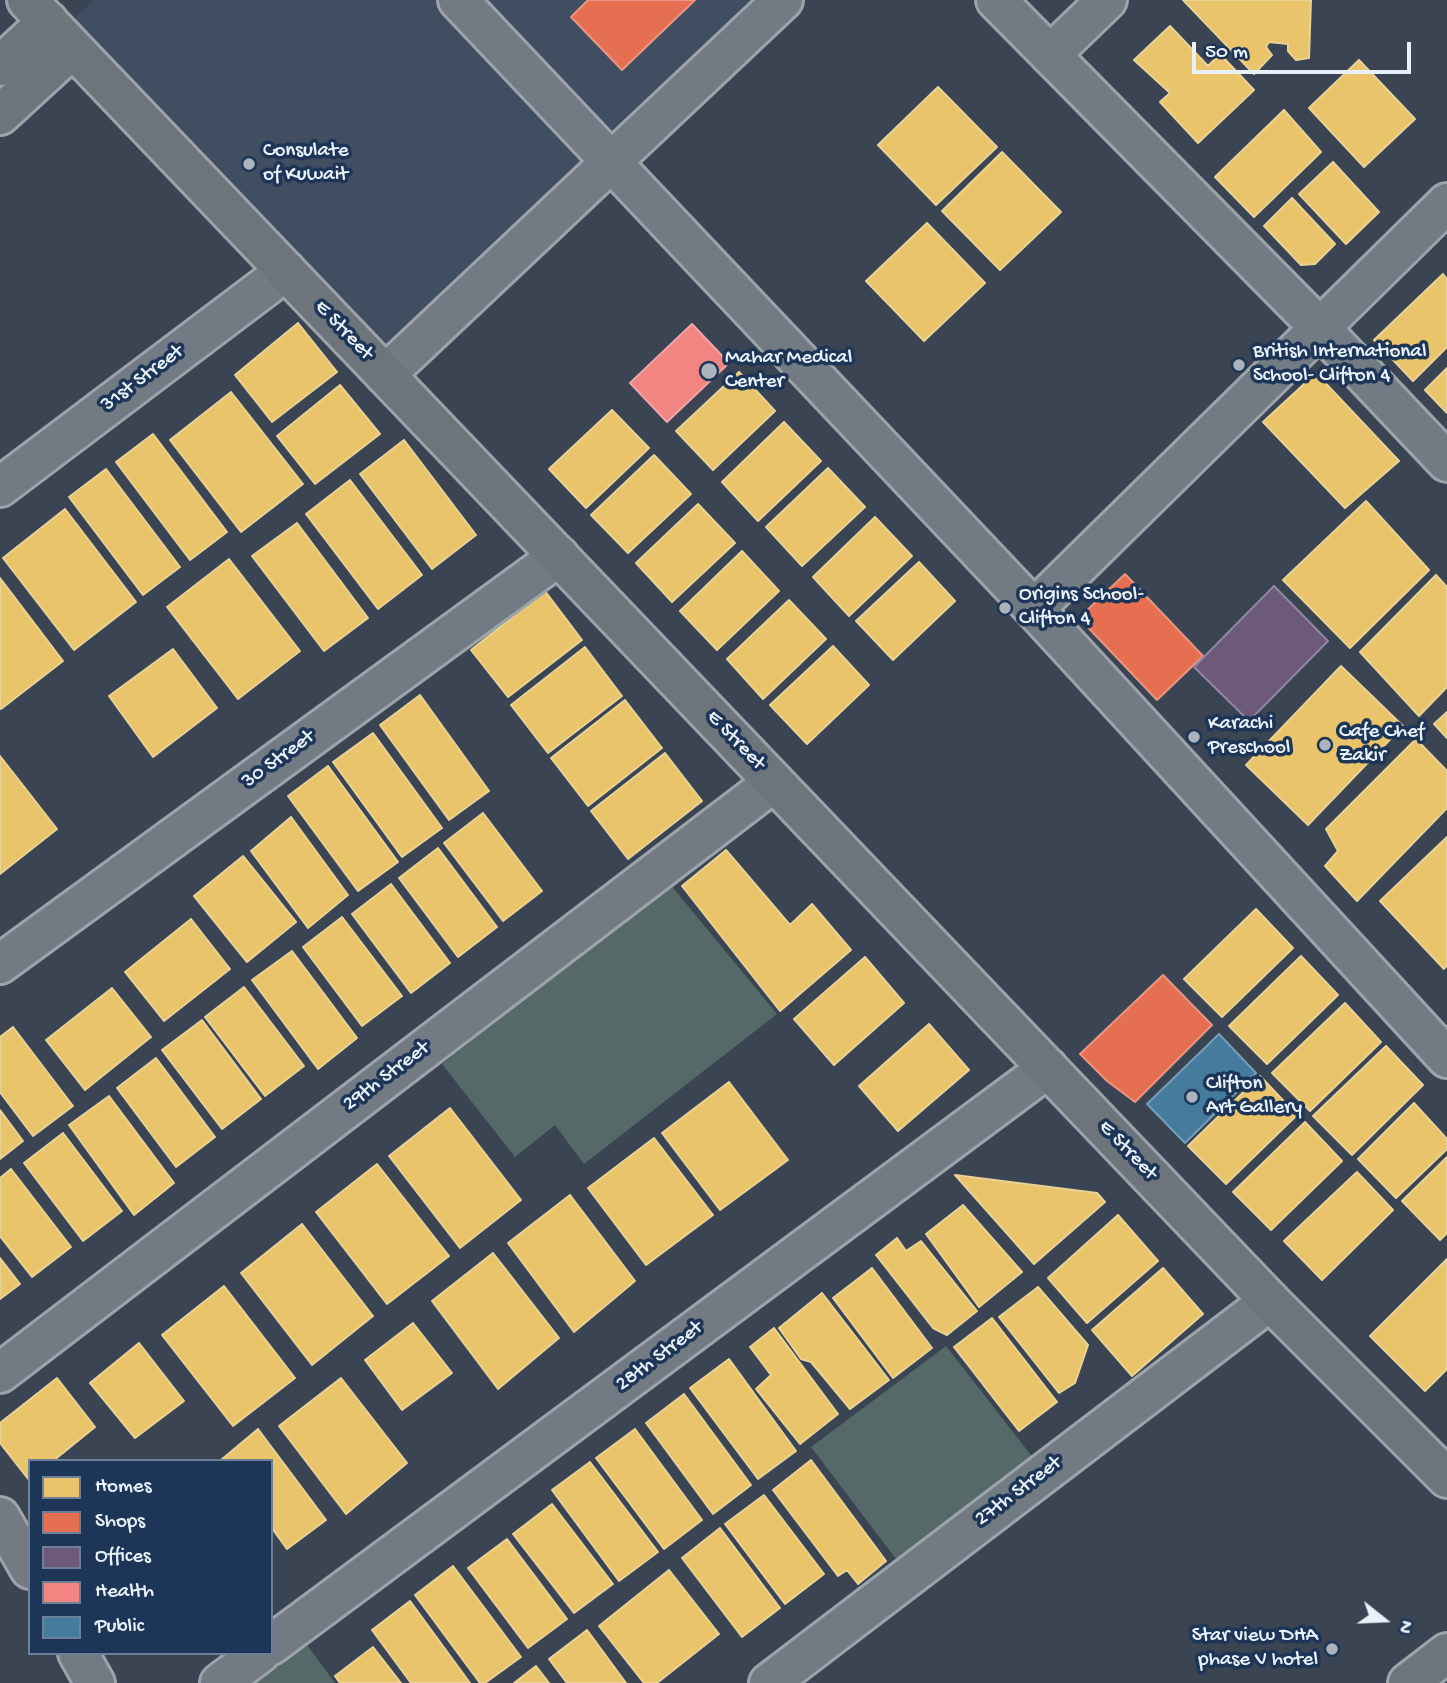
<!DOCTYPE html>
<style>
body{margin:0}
#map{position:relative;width:1447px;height:1683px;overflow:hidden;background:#3b4452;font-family:"Gochi Hand",sans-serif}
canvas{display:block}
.legend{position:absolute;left:28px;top:1459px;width:245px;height:196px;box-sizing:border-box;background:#1d3557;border:2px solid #6e8097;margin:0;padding:9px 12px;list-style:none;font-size:21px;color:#e8f1f8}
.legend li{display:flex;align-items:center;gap:14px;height:35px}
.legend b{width:35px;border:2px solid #6e8097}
.north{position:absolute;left:1349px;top:1585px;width:70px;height:70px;-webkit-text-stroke:5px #1d3557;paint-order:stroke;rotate:108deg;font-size:19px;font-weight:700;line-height:28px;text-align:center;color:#e8f1f8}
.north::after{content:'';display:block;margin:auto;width:24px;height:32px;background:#e8f1f8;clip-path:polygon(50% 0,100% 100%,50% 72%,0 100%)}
.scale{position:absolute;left:1192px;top:42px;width:219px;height:32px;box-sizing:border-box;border:4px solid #e8f1f8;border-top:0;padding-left:9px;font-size:21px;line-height:24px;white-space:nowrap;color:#e8f1f8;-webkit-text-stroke:5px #1d3557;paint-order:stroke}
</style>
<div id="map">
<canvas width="1447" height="1683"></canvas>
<ul class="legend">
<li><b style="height:19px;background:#e9c46a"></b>Homes</li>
<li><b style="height:19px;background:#e76f51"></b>Shops</li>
<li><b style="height:19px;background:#6d597a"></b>Offices</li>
<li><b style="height:19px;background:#f28482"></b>Health</li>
<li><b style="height:19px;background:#457b9d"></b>Public</li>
</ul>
<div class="north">N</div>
<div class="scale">50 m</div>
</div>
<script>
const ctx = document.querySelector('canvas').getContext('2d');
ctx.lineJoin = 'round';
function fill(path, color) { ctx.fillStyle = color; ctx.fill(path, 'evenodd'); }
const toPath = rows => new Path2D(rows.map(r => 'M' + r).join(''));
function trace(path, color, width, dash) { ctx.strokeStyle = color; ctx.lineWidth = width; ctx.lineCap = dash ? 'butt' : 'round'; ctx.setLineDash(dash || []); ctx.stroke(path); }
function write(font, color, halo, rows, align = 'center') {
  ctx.font = font + ' "Gochi Hand",sans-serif'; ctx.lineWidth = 7; ctx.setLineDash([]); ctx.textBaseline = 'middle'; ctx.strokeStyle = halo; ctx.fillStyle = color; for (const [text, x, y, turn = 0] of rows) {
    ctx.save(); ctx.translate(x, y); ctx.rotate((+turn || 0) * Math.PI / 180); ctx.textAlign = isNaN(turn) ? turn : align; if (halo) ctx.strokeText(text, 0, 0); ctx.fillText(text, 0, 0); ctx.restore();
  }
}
const built = toPath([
 [94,0,783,0,385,375,58,32]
]);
const green = toPath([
 [670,884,777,1014,584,1164,555,1125,515,1157,442,1064],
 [946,1346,1034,1459,899,1563,811,1447],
 [304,1641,335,1683,249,1683]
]);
const homes = toPath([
 [1183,0,1311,0,1309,58,1296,60,1288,51,1288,44,1269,42,1266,47,1272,55,1254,74,1183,0],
 [1170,26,1208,66,1220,54,1254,90,1198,143,1160,102,1170,93,1134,60,1170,26],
 [1359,60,1415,119,1364,167,1309,108,1359,60],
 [938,87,997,147,936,205,878,145,938,87],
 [1284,110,1321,152,1254,217,1215,177,1284,110],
 [1002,152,1061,212,1000,270,942,211,1002,152],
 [1333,162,1379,212,1346,244,1299,194,1333,162],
 [1292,198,1335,244,1315,264,1301,265,1264,226,1292,198],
 [927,223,985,283,924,341,866,281,927,223],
 [1443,274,1447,279,1447,347,1413,381,1374,340,1443,274],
 [298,323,337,372,272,422,235,375,298,323],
 [1447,368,1447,413,1425,390,1447,368],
 [739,372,775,411,713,470,676,431,739,372],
 [1316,373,1399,461,1345,508,1263,422,1316,373],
 [340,385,380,434,315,484,277,436,340,385],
 [231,392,303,484,241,532,170,440,231,392],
 [612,410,649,448,586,508,549,469,612,410],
 [784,422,821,461,758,521,722,482,784,422],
 [153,434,227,532,190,560,116,462,153,434],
 [404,440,476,535,432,569,360,474,404,440],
 [654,455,691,494,628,553,591,515,654,455],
 [828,468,865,507,802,566,766,527,828,468],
 [106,469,180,567,143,595,69,497,106,469],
 [350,480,422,575,378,609,306,514,350,480],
 [1366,501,1429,570,1350,648,1283,580,1366,501],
 [698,504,735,543,672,602,636,563,698,504],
 [65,509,136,602,74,650,3,558,65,509],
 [875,517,912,556,849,616,813,577,875,517],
 [297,523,368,618,324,651,252,556,297,523],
 [742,551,779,591,717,650,680,611,742,551],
 [229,559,300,651,238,699,167,607,229,559],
 [919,562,955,601,893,660,856,621,919,562],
 [1436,575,1447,587,1447,687,1419,716,1360,652,1436,575],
 [0,578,63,661,1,709,0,707,0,578],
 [545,591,582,640,508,697,471,650,545,591],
 [789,600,826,639,763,699,727,659,789,600],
 [833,646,869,685,807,744,770,705,833,646],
 [585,647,622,696,548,753,511,705,585,647],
 [173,649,217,708,153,757,109,696,173,649],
 [1341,666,1403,726,1308,825,1246,765,1341,666],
 [420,695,489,791,449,820,380,725,420,695],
 [625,700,662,748,588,806,551,758,625,700],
 [1447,712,1447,738,1434,724,1447,712],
 [373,733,442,828,402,857,333,762,373,733],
 [1416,739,1447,771,1447,808,1357,901,1325,866,1338,851,1326,829,1416,739],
 [665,753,702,801,628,859,591,811,665,753],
 [0,756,57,829,0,874,0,756],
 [328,766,398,862,358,891,288,796,328,766],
 [483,813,542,891,503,921,444,843,483,813],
 [291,817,348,895,308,928,251,851,291,817],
 [1447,837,1447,965,1444,969,1380,901,1447,837],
 [438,848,497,927,458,957,399,878,438,848],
 [726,850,790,925,812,904,851,950,780,1011,682,886,726,850],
 [243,856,296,922,247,962,194,896,243,856],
 [391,884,450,963,411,993,352,914,391,884],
 [1256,909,1293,948,1222,1017,1184,979,1256,909],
 [342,917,402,996,362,1026,303,947,342,917],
 [191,919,230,969,164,1021,125,972,191,919],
 [292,951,357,1038,318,1069,252,980,292,951],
 [1301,956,1338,995,1267,1064,1229,1026,1301,956],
 [865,957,904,1003,834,1065,794,1019,865,957],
 [244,987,304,1066,265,1096,205,1017,244,987],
 [112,988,151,1037,85,1090,46,1040,112,988],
 [1345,1003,1381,1042,1310,1111,1272,1073,1345,1003],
 [202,1020,261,1099,222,1129,162,1050,202,1020],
 [929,1024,969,1070,898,1131,859,1086,929,1024],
 [13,1027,73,1106,33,1136,0,1092,0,1037,13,1027],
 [1386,1046,1423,1085,1352,1155,1313,1116,1386,1046],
 [156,1058,215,1137,176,1167,117,1088,156,1058],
 [1260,1076,1297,1115,1226,1184,1188,1146,1260,1076],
 [729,1082,788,1160,720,1210,662,1133,729,1082],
 [109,1096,174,1183,134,1215,69,1125,109,1096],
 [1414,1103,1447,1139,1447,1149,1396,1198,1358,1159,1414,1103],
 [450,1108,521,1200,460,1248,389,1156,450,1108],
 [0,1110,23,1141,0,1159,0,1110],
 [1305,1122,1342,1161,1271,1230,1233,1192,1305,1122],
 [63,1133,122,1211,83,1241,24,1163,63,1133],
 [654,1138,713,1215,646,1265,588,1188,654,1138],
 [1447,1157,1447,1233,1440,1240,1402,1201,1447,1157],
 [377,1164,449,1256,387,1304,316,1212,377,1164],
 [11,1169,71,1247,32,1277,0,1236,0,1178,11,1169],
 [1357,1172,1393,1210,1322,1280,1284,1241,1357,1172],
 [955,1175,1097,1193,1105,1202,1034,1264,955,1175],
 [570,1195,635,1281,574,1332,508,1243,570,1195],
 [963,1205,1022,1272,979,1307,926,1234,963,1205],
 [1118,1215,1158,1261,1087,1323,1048,1278,1118,1215],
 [302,1224,373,1316,312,1365,241,1273,302,1224],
 [897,1238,906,1251,921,1241,977,1311,947,1335,933,1328,876,1255,897,1238],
 [493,1253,559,1338,498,1389,432,1301,493,1253],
 [0,1258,20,1284,0,1299,0,1258],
 [1447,1259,1447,1369,1425,1391,1370,1336,1447,1259],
 [872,1268,932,1348,893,1378,833,1298,872,1268],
 [1163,1268,1203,1314,1132,1376,1092,1330,1163,1268],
 [224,1286,295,1378,233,1426,162,1335,224,1286],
 [1038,1287,1088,1345,1075,1383,1059,1393,999,1317,1038,1287],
 [822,1293,889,1380,850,1409,811,1362,801,1359,779,1328,822,1293],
 [992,1318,1057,1402,1019,1431,954,1347,992,1318],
 [413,1323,452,1373,402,1410,365,1360,413,1323],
 [774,1328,838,1414,800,1444,756,1389,771,1375,750,1347,774,1328],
 [139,1343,184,1401,135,1438,90,1383,139,1343],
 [729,1359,796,1451,758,1479,690,1388,729,1359],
 [57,1378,95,1427,53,1461,30,1461,29,1480,0,1443,0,1423,57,1378],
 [341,1378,407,1463,346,1514,279,1426,341,1378],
 [684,1394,751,1485,713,1514,646,1423,684,1394],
 [258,1429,326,1520,287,1549,271,1527,271,1461,221,1460,258,1429],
 [635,1429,702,1520,664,1549,596,1458,635,1429],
 [811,1460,886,1561,858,1584,847,1570,838,1576,773,1490,811,1460],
 [590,1462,658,1552,619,1581,552,1490,590,1462],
 [764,1495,824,1574,785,1604,725,1524,764,1495],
 [552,1504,613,1584,574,1613,513,1534,552,1504],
 [720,1528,780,1608,742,1637,682,1558,720,1528],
 [507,1539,567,1619,528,1648,468,1568,507,1539],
 [453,1566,521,1657,485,1683,480,1683,415,1595,453,1566],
 [669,1570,719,1634,657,1683,644,1683,599,1626,669,1570],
 [410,1601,470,1683,411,1683,372,1630,410,1601],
 [587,1630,626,1683,567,1683,549,1659,587,1630],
 [373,1647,401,1683,340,1683,335,1676,373,1647],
 [536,1666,549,1683,514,1683,536,1666]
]);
const shops = toPath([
 [588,0,695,0,622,70,571,17,588,0],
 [1125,574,1203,656,1157,700,1079,618,1125,574],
 [1163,975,1212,1025,1135,1102,1107,1081,1080,1054,1163,975]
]);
const offices = toPath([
 [1274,586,1328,641,1249,721,1194,667,1274,586]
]);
const health = toPath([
 [692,324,729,363,667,422,630,383,692,324]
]);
const public = toPath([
 [1219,1034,1256,1073,1185,1143,1147,1104,1219,1034]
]);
const minor = toPath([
 [458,0,1034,609,1447,1058],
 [996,0,1320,328,1447,462],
 [1050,55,1107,0],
 [385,375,783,0],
 [0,487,286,271],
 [1034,609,1447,203],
 [0,964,559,556],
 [0,1373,774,782],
 [0,1517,30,1569],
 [271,1645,1048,1068],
 [78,1653,95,1683],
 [220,1683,260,1653],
 [769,1683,1270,1301]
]);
const major = toPath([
 [27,0,1270,1301,1447,1478],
 [0,66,48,21],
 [0,115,72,49],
 [1408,1683,1447,1653]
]);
const markers = [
 [249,164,7,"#abb4be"],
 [1239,365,7,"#abb4be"],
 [709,371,9,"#abb4be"],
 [1005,608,7,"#abb4be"],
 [1194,737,7,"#abb4be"],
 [1325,745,7,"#abb4be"],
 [1192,1097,7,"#abb4be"],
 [1332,1649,7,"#abb4be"]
];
const poiNames = [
 ["Consulate",263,152],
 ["of Kuwait",263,176],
 ["British International",1253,353],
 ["School- Clifton 4",1253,377],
 ["Mahar Medical",725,359],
 ["Center",725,383],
 ["Origins School-",1019,596],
 ["Clifton 4",1019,620],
 ["Karachi",1208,725],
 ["Preschool",1208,749],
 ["Cafe Chef",1339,733],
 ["Zakir",1339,757],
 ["Clifton",1206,1085],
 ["Art Gallery",1206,1109],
 ["Star view DHA",1318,1637,"right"],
 ["phase V hotel",1318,1661,"right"]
];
const streetNames = [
 ["E Street",343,331,46],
 ["31st Street",143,379,-37],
 ["E Street",735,741,46],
 ["30 Street",279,760,-36],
 ["29th Street",387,1077,-37],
 ["E Street",1127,1151,46],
 ["28th Street",660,1357,-37],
 ["27th Street",1019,1492,-37]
];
fill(built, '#414d61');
fill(green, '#546968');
fill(homes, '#e9c46a');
trace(homes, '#e9d295', 2);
fill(shops, '#e76f51');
trace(shops, '#e79683', 2);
fill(offices, '#6d597a');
trace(offices, '#9287a0', 2);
fill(health, '#f28482');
trace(health, '#efa5a5', 2);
fill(public, '#457b9d');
trace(public, '#769eb8', 2);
trace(minor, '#9da3ab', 44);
trace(major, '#9da3ab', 44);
trace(minor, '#727a84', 38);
trace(major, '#6d747c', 38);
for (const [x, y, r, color] of markers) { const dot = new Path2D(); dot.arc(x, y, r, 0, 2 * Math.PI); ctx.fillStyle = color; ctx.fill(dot); trace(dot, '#1d3557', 2.5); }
write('21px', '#e8f1f8', '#1d3557', poiNames, 'left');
write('21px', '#e8f1f8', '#1d3557', streetNames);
</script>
